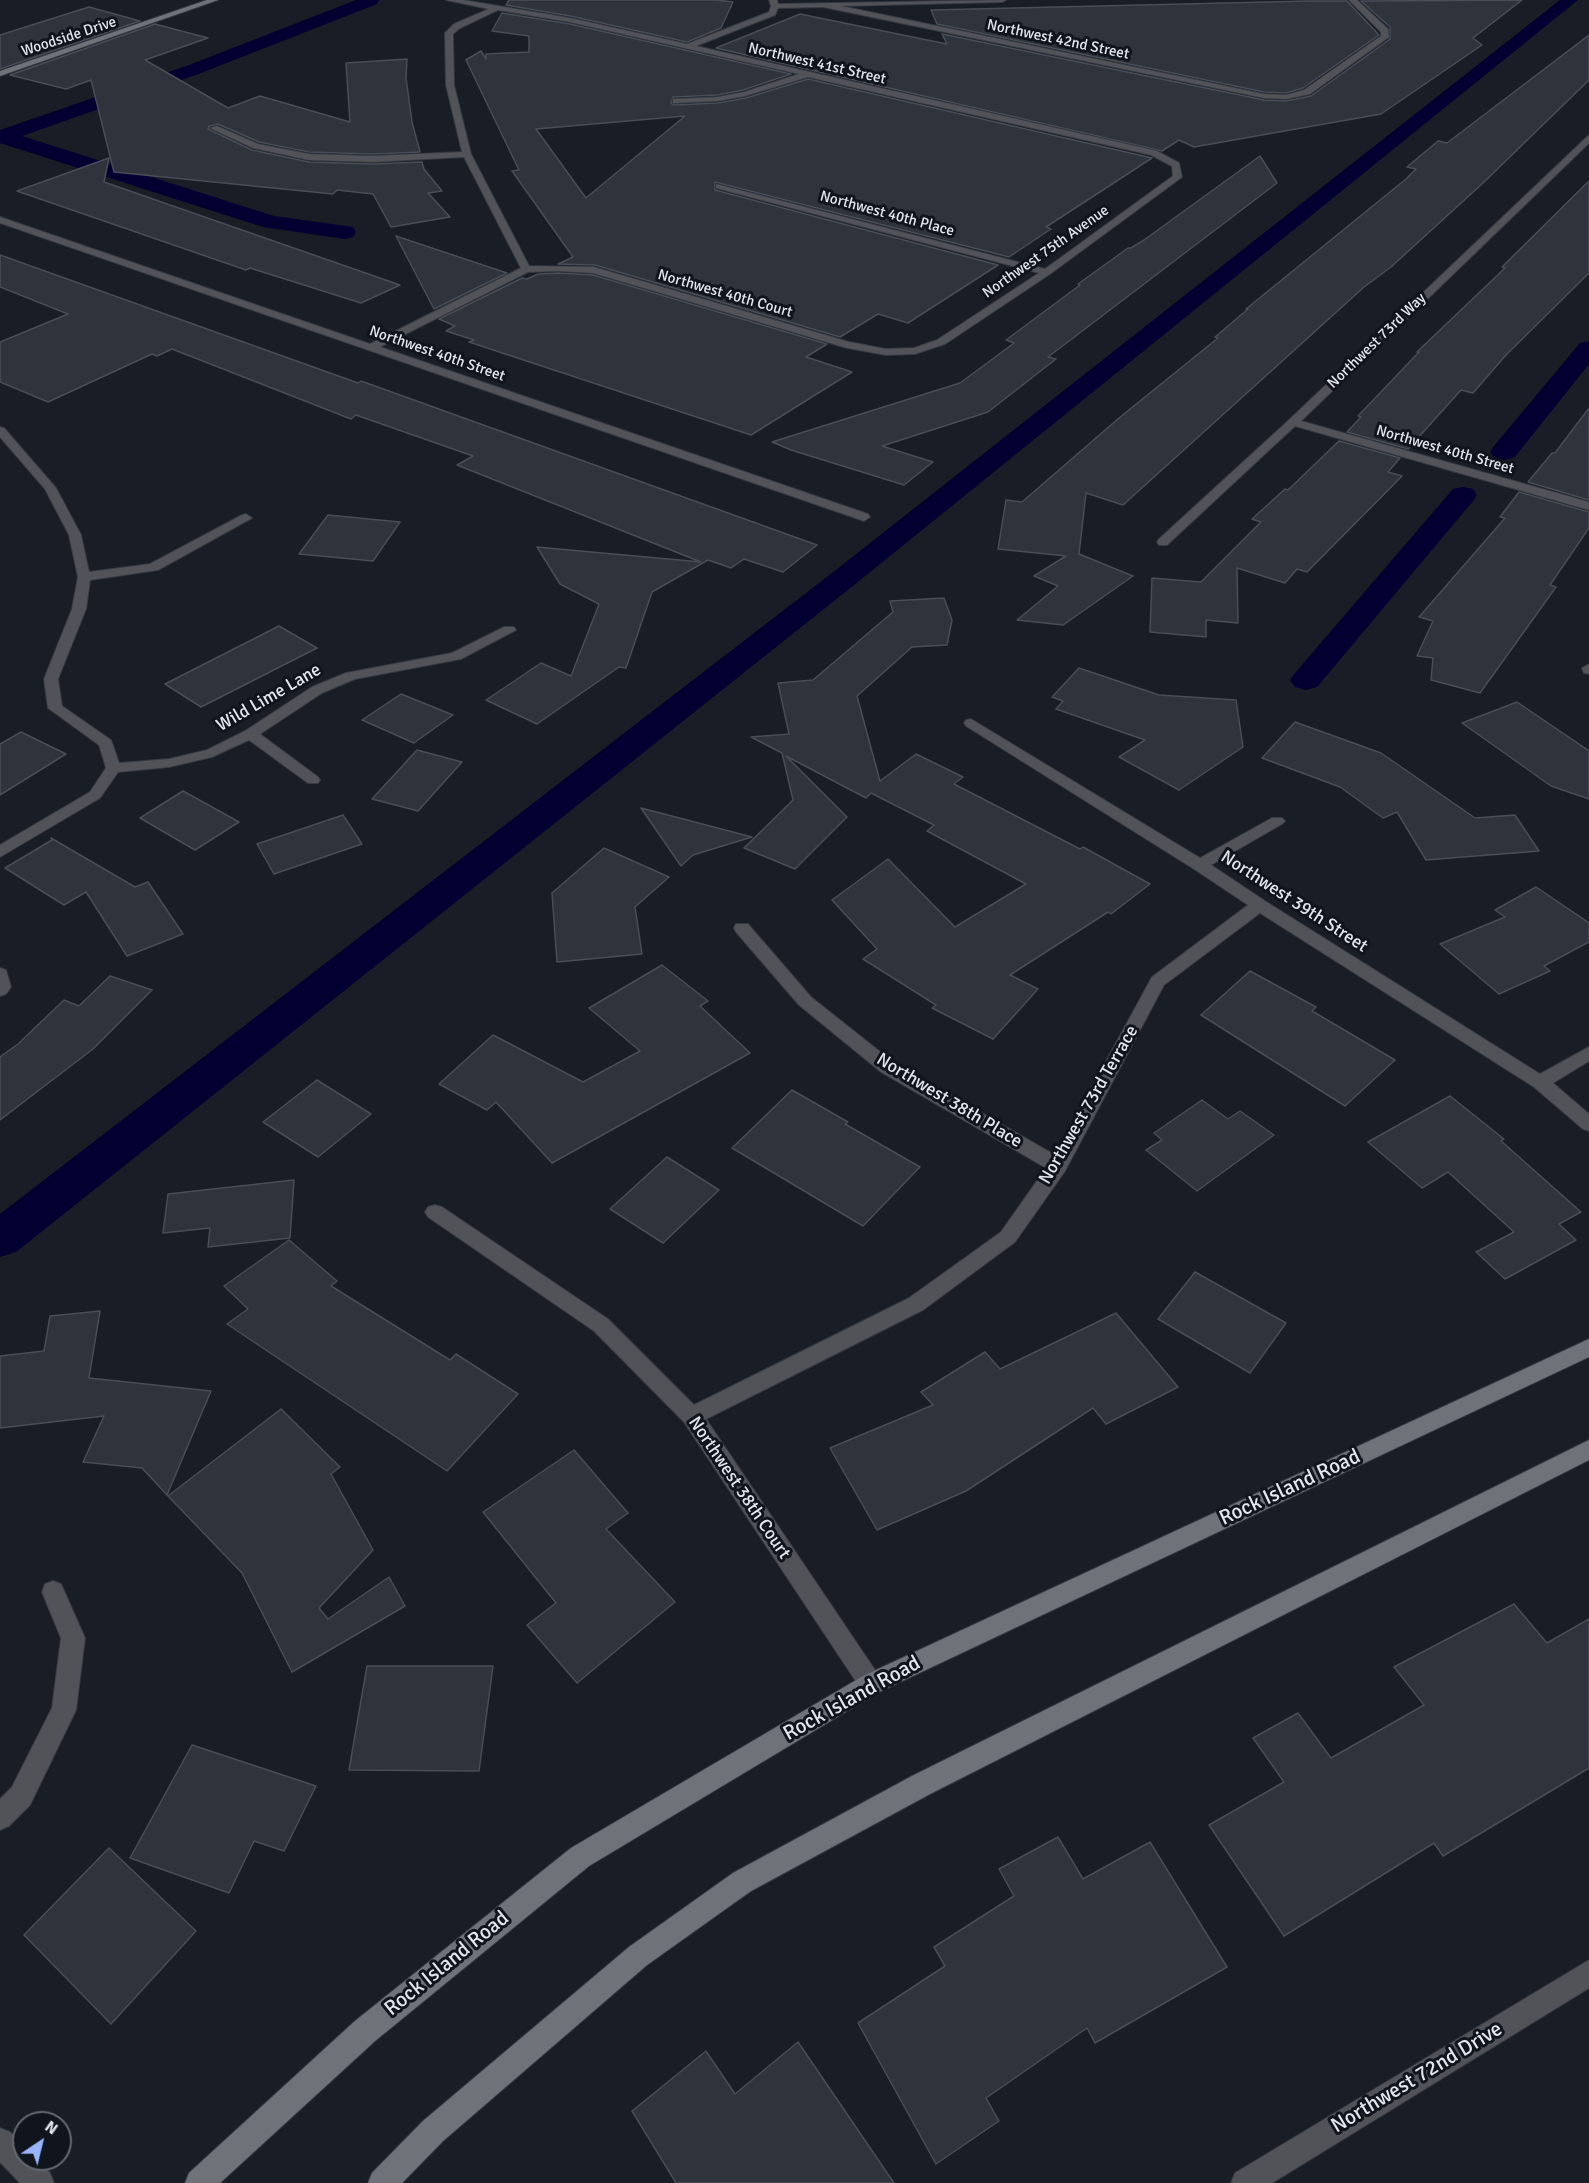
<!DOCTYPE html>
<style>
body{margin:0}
#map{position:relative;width:1589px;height:2183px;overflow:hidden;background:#191d26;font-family:Signika,sans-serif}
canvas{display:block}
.north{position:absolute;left:12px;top:2111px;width:60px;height:60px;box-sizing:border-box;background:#10141c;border:2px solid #64686f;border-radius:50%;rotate:35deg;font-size:16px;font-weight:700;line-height:24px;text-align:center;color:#e3e6ec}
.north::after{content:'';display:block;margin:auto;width:21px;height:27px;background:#98b5fd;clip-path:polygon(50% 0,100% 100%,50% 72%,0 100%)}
</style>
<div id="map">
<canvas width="1589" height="2183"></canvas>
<div class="north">N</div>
</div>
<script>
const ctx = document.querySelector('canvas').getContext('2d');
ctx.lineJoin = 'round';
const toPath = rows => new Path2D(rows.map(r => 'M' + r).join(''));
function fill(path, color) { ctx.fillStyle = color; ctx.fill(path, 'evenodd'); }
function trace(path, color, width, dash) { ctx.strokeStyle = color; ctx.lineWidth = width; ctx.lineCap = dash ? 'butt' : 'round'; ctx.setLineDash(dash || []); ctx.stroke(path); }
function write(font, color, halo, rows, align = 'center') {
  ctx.font = font + ' Signika,sans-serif'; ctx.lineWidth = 6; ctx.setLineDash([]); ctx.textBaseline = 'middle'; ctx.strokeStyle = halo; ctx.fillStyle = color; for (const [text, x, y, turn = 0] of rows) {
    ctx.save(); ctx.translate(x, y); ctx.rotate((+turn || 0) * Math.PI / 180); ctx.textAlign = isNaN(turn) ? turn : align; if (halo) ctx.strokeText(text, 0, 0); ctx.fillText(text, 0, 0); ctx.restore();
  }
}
const canal = toPath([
 [356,0,379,0,377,4,201,73,22,136,274,216,353,227,356,232,353,237,345,239,263,227,0,143,0,130,189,65,356,0],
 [1560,0,1578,0,854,585,16,1252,0,1257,0,1214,832,573,1560,0],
 [1589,341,1589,364,1514,458,1504,460,1494,458,1490,452,1494,446,1580,343,1589,341],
 [1463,487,1473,489,1477,495,1473,501,1317,687,1306,690,1295,687,1290,680,1295,673,1453,489,1463,487]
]);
const building = toPath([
 [509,0,717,0,733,2,721,28,687,42,570,16,506,5,509,0],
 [1522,0,1473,38,1482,45,1381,114,1194,147,1179,140,1162,151,716,48,800,14,947,44,942,34,1264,100,1286,101,1311,96,1390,39,1390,27,1361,1,1522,0],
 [1308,1,1347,1,1379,35,1303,88,1286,93,1264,92,937,24,931,10,1308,1],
 [89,7,140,21,0,69,0,35,89,7],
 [502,13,570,24,791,74,743,90,718,95,673,97,671,103,673,105,718,103,746,98,808,79,1152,158,1046,227,1051,229,1009,257,715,182,715,190,998,265,908,323,878,314,840,337,595,265,558,264,573,257,512,171,519,170,466,60,481,51,486,59,486,54,529,52,529,36,492,31,502,13],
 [685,116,586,198,536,129,685,116],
 [155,24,208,38,145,60,228,108,260,96,350,122,346,63,407,59,406,78,412,122,420,152,373,154,309,152,259,142,218,124,209,126,208,129,252,150,309,162,373,164,422,162,424,169,442,191,428,193,450,217,391,227,373,194,337,190,333,194,114,172,91,80,66,89,10,75,155,24],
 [1589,35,1589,80,1483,183,1391,267,1364,287,1311,335,1123,505,1086,493,1079,554,1133,576,1063,625,1017,620,1058,586,1034,576,1066,556,998,549,1006,500,1022,502,1119,418,1218,338,1215,337,1248,309,1246,309,1406,179,1416,169,1407,167,1438,141,1447,143,1589,35],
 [1260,156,1277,183,1048,357,1056,359,988,412,882,446,933,462,904,485,791,450,772,442,960,383,1014,343,1006,340,1080,285,1078,284,1128,248,1131,248,1144,240,1260,156],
 [109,158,104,182,400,285,361,303,250,268,246,270,17,191,109,158],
 [1589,181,1589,273,1506,355,1473,393,1461,390,1408,449,1347,432,1361,417,1358,416,1419,352,1417,352,1505,268,1502,267,1589,181],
 [396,236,507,273,434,309,396,236],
 [0,255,358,383,361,381,817,545,783,572,744,559,731,568,708,560,652,592,626,668,619,667,537,724,486,700,541,663,571,676,599,604,560,584,537,547,701,562,457,465,473,456,356,415,351,419,172,349,157,356,152,354,48,402,0,382,0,342,68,314,0,287,0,255],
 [559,273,593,275,827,344,806,357,852,372,751,435,469,342,474,340,446,331,455,326,439,319,522,278,527,279,538,274,559,273],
 [1589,408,1589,500,1528,482,1552,453,1555,453,1589,408],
 [1339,441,1400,458,1388,472,1402,476,1307,572,1297,569,1285,583,1237,568,1238,623,1206,620,1206,637,1150,632,1152,578,1201,582,1261,522,1252,519,1285,489,1288,490,1339,441],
 [1519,492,1589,512,1589,528,1550,585,1556,587,1480,693,1431,680,1433,658,1417,656,1433,621,1419,617,1505,518,1500,517,1519,492],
 [328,515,400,522,373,561,299,554,328,515],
 [944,598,952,620,947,645,912,647,857,696,880,781,916,754,963,777,954,784,1080,849,1083,847,1150,884,1111,914,1108,912,1010,975,1038,989,993,1039,932,1008,936,1005,863,959,877,949,832,900,888,859,955,927,1026,884,927,831,934,825,871,793,866,798,786,756,847,817,795,869,744,848,793,800,782,753,751,737,789,734,778,683,813,680,893,612,890,601,944,598],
 [279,626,317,648,201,707,165,684,279,626],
 [1079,668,1159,695,1236,700,1243,747,1179,790,1119,757,1145,740,1056,709,1063,701,1052,697,1079,668],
 [401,694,453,715,414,743,362,720,401,694],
 [1517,702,1589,751,1589,799,1551,786,1462,723,1517,702],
 [1295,722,1381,753,1475,818,1515,815,1539,851,1426,860,1397,812,1383,818,1340,787,1262,758,1295,722],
 [21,732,66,754,0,795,0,744,21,732],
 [417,750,462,762,418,811,372,799,417,750],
 [183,791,239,822,195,850,140,818,183,791],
 [641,808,752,837,693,855,681,866,641,808],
 [343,815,362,844,274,874,257,844,343,815],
 [51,838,135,887,148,882,183,934,127,956,86,892,64,905,5,868,52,840,51,838],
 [604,848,669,877,635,907,642,954,557,962,552,893,604,848],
 [1536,887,1589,923,1589,942,1544,966,1550,971,1499,994,1440,944,1505,917,1495,910,1536,887],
 [662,965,708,1001,700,1006,750,1053,552,1163,496,1102,487,1110,439,1084,493,1035,583,1082,640,1051,589,1008,662,965],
 [1250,971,1316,1007,1312,1011,1395,1060,1345,1106,1201,1015,1250,971],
 [110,976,152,990,93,1049,0,1120,0,1057,18,1044,64,1000,79,1006,110,976],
 [317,1080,371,1114,318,1157,263,1122,317,1080],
 [792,1090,848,1122,845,1124,920,1167,863,1226,732,1148,792,1090],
 [1450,1096,1504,1139,1501,1141,1581,1212,1559,1224,1576,1240,1505,1279,1476,1252,1514,1232,1448,1172,1422,1188,1368,1142,1450,1096],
 [1202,1100,1228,1119,1240,1111,1274,1135,1197,1191,1146,1150,1162,1140,1154,1133,1202,1100],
 [667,1157,719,1190,663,1243,610,1209,667,1157],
 [294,1180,290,1238,208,1247,210,1228,163,1233,168,1194,294,1180],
 [289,1240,337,1281,331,1286,450,1360,456,1354,518,1394,447,1471,227,1324,248,1309,224,1286,289,1240],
 [1195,1272,1286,1323,1250,1373,1158,1319,1195,1272],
 [100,1311,89,1378,211,1391,167,1495,142,1468,83,1462,104,1416,0,1428,0,1356,44,1351,50,1316,100,1311],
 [1116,1313,1178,1387,1106,1424,1093,1408,966,1491,877,1530,830,1448,933,1405,921,1392,985,1352,1000,1369,1116,1313],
 [281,1409,340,1467,331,1474,373,1550,319,1608,328,1619,389,1577,405,1606,292,1672,242,1573,168,1496,281,1409],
 [574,1450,628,1513,606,1529,675,1602,577,1683,527,1625,556,1603,483,1512,574,1450],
 [1514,1604,1547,1643,1589,1619,1589,1768,1443,1856,1434,1843,1284,1936,1209,1825,1284,1782,1253,1738,1298,1713,1331,1758,1424,1705,1394,1667,1514,1604],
 [367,1666,493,1666,479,1771,349,1770,367,1666],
 [192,1745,316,1786,284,1851,254,1841,229,1893,130,1858,192,1745],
 [1058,1837,1083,1879,1150,1842,1227,1967,1095,2043,1087,2028,986,2098,999,2121,936,2164,858,2023,945,1966,934,1947,1014,1896,999,1869,1058,1837],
 [109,1848,196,1931,111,2024,24,1935,109,1848],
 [798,2042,894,2183,676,2183,632,2111,706,2051,735,2094,798,2042]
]);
const street = toPath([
 [446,0,463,0,570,18,687,44,769,12,771,6,769,0,777,0,778,4,1006,0,1002,2,841,6,1264,94,1286,95,1304,90,1381,36,1381,32,1349,0,1357,0,1388,29,1389,37,1310,94,1286,99,1264,98,823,7,778,8,775,15,696,46,1157,151,1179,163,1182,177,1050,274,945,344,915,354,886,355,847,348,593,273,559,271,528,272,380,347,868,514,870,517,864,521,0,223,0,217,370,344,521,268,464,157,373,162,309,160,253,148,210,128,217,126,258,144,309,154,373,156,462,152,446,85,445,33,454,24,489,9,446,0],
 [498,10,570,22,799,74,744,92,718,97,673,99,673,103,676,103,718,101,745,96,808,77,1151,155,1172,166,1173,176,1045,269,716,184,716,188,1039,273,937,340,914,348,886,349,849,342,594,267,529,266,471,154,454,85,453,34,460,28,498,10],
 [1589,135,1589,143,1301,421,1589,502,1589,510,1295,426,1167,545,1159,545,1157,542,1159,539,1289,420,1589,135],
 [0,427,4,428,56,488,81,535,89,572,150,564,242,515,246,514,252,518,158,570,90,580,86,609,58,679,62,706,111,740,119,763,169,759,207,750,245,731,312,687,346,673,452,653,504,627,514,627,516,630,461,659,355,679,322,693,260,734,318,777,320,780,318,783,308,783,249,740,212,757,169,767,118,772,100,798,0,857,0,845,90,792,106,768,99,745,48,708,44,679,72,609,78,577,69,535,45,489,0,437,0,427],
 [1589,664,1589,674,1584,673,1582,668,1589,664],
 [971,719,1200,858,1272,818,1282,818,1285,821,1282,824,1211,865,1265,901,1540,1074,1589,1047,1589,1061,1553,1083,1589,1114,1589,1131,1583,1129,1534,1087,1260,913,1164,985,1065,1171,1015,1242,923,1310,706,1419,879,1676,883,1684,879,1692,871,1696,863,1692,684,1422,594,1331,428,1217,425,1212,428,1207,435,1205,442,1207,608,1319,694,1405,909,1298,1001,1232,1046,1168,881,1072,799,1005,736,932,734,928,736,924,748,924,811,997,893,1062,1055,1155,1152,977,1248,905,1194,869,966,726,964,723,966,720,971,719],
 [0,968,6,970,11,987,6,994,0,996,0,968],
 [53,1581,61,1584,85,1638,76,1710,30,1805,9,1826,0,1830,0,1799,12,1787,52,1708,61,1638,42,1592,45,1584,53,1581],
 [1589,1960,1589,1988,1272,2183,1231,2183,1235,2173,1589,1960],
 [0,2128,10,2132,24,2146,24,2159,37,2159,50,2173,54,2183,20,2183,0,2162,0,2128]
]);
const secondary = toPath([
 [207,0,218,0,0,76,0,71,207,0],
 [1589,1339,1589,1357,879,1692,589,1866,375,2041,220,2183,185,2183,189,2173,355,2021,571,1848,863,1676,1589,1339],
 [1589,1440,1589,1460,930,1794,751,1891,647,1965,443,2141,402,2183,368,2183,372,2173,423,2121,629,1947,733,1873,912,1776,1589,1440]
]);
const farStreetnames = [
 ["Woodside Drive",69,37,-18],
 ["Northwest 42nd Street",1058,40,12],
 ["Northwest 41st Street",817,64,13],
 ["Northwest 40th Place",887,214,15],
 ["Northwest 75th Avenue",1046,252,-35],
 ["Northwest 40th Court",725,294,16],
 ["Northwest 73rd Way",1377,341,-44],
 ["Northwest 40th Street",437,354,19],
 ["Northwest 40th Street",1445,450,16]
];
const streetNames = [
 ["Wild Lime Lane",269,698,-30],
 ["Northwest 39th Street",1294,902,33],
 ["Northwest 38th Place",949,1101,31],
 ["Northwest 73rd Terrace",1089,1105,-60],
 ["Northwest 38th Court",739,1488,56]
];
const nearStreetnames = [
 ["Rock Island Road",1290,1488,-25],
 ["Rock Island Road",852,1699,-29],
 ["Rock Island Road",447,1964,-39],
 ["Northwest 72nd Drive",1417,2078,-31]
];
fill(canal, '#010030');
fill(building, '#2e333c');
trace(building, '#484d57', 1.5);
trace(street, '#353942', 2);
trace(secondary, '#353942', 2);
fill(street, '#515358');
fill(secondary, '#6f7279');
write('15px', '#e3e6ec', '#10141c', farStreetnames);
write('18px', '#e3e6ec', '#10141c', streetNames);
write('21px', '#e3e6ec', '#10141c', nearStreetnames);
</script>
